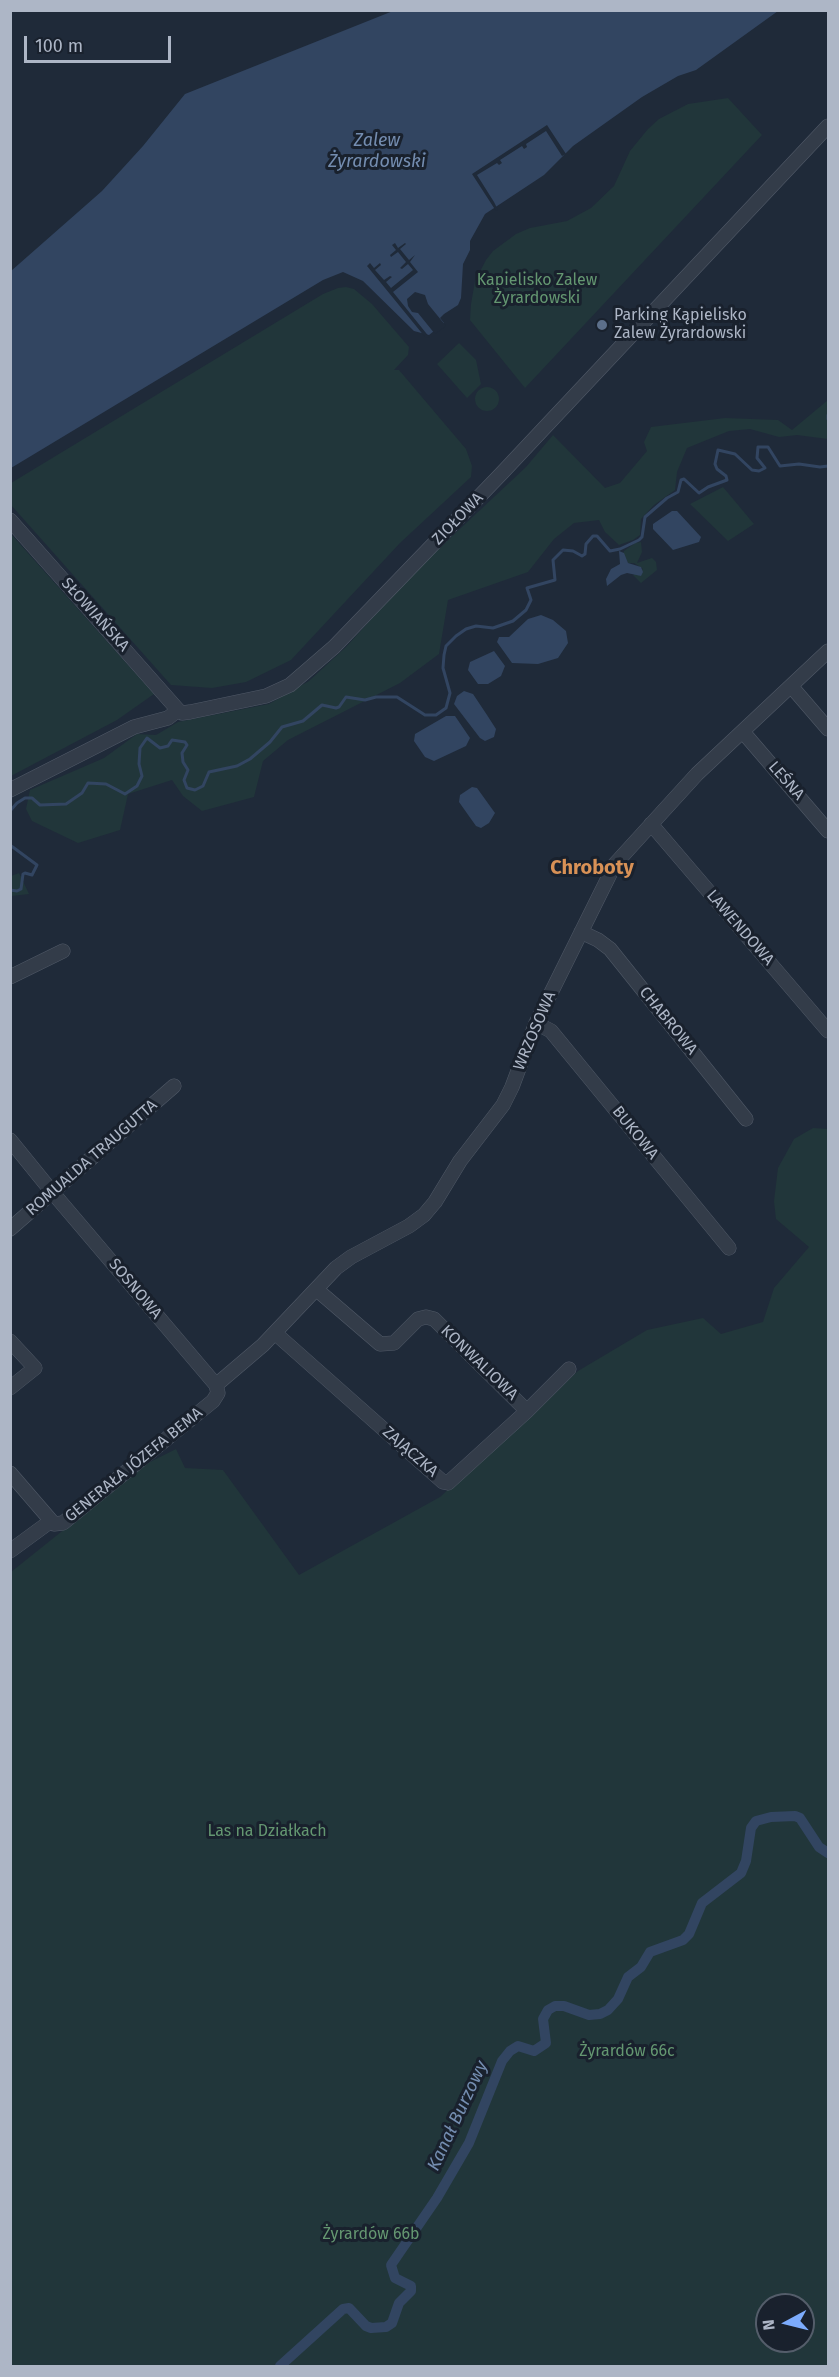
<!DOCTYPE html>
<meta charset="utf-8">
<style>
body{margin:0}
#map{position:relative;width:839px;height:2377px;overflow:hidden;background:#1f2a39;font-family:"Fira Sans",sans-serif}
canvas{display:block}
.frame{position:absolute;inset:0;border:12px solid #adb6c6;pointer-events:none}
.north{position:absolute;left:755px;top:2293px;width:60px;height:60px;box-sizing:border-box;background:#19212d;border:2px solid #545d6a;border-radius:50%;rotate:263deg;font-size:16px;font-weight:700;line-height:24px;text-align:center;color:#adb6c6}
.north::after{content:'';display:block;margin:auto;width:21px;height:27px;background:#7cabfc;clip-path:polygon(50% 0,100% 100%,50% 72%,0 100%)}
.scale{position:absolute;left:24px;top:36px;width:147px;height:27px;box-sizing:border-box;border:3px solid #adb6c6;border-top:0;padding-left:8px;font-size:18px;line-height:21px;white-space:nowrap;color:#adb6c6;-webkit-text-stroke:4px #19212d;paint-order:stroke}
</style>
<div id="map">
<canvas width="839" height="2377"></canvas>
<div class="frame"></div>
<div class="north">N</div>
<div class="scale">100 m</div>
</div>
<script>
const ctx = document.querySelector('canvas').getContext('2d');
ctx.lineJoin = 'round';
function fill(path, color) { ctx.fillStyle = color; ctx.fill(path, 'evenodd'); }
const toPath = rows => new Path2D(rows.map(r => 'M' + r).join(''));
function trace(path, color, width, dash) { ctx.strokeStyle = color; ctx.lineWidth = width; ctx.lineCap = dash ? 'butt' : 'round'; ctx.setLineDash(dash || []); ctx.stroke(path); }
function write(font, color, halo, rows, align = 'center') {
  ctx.font = font + ' "Fira Sans",sans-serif'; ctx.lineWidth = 6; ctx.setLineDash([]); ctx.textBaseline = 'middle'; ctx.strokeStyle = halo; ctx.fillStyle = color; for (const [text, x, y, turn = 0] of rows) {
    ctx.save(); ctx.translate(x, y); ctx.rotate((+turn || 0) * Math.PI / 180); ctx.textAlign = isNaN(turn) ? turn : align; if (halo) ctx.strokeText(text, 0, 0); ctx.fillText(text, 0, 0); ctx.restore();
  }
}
const green = toPath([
 [728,98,762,135,525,388,470,320,471,304,475,281,486,260,493,251,516,234,530,228,567,221,591,208,614,186,630,151,648,129,659,119,688,104],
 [346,287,354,289,372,304,409,347,408,355,394,370,399,370,466,449,472,466,471,477,400,543,291,660,246,682,212,688,171,685,11,505,11,483,323,294,338,288],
 [459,343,476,360,481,384,467,398,437,364],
 '475 399a12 12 0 1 1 24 0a12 12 0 1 1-24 0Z',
 [828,400,828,439,797,435,779,437,750,429,729,431,687,448,677,472,675,490,654,505,641,519,640,535,633,540,619,545,605,532,599,520,574,523,554,539,528,572,448,600,439,654,400,683,288,740,263,761,254,797,202,811,183,796,172,780,128,794,120,830,78,843,32,821,26,809,30,790,104,758,137,734,156,735,178,722,269,704,309,681,346,647,415,571,526,467,553,435,605,488,620,483,647,451,644,442,651,427,725,418,778,420,792,430],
 [723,487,754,524,728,541,690,504],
 [10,533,154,694,117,720,11,776],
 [641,542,642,552,637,563,652,558,656,562,657,570,641,583,633,575,643,569,634,563,628,563,623,555,624,551,635,543],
 [19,873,29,894,11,896,11,876],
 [813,1128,828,1129,828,2366,11,2366,11,1572,146,1464,176,1449,185,1468,223,1470,299,1575,440,1497,578,1371,647,1330,703,1318,721,1334,763,1322,774,1288,809,1247,776,1219,774,1201,778,1168,794,1139],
 [767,2305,803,2305,803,2341,767,2341]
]);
const water = toPath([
 [393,11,778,11,696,70,678,76,642,97,573,146,544,175,485,214,470,241,470,250,463,264,461,298,458,305,444,314,440,318,444,323,429,335,414,331,363,281,343,272,323,280,11,468,11,271,102,191,143,146,185,94],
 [672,511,677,511,701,537,699,542,673,550,653,529,653,524],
 [619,551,624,553,628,563,641,567,643,572,641,576,627,573,621,575,607,586,606,579,611,569,620,564],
 [541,615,553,620,566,631,568,643,558,658,538,664,512,663,497,642,499,637,509,637,528,619],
 [494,651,505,666,501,676,488,684,478,684,468,670,470,662],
 [464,691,473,694,487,715,496,729,494,737,485,741,480,738,454,704,457,696],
 [446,716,455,716,470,738,466,746,434,761,425,757,414,741,415,734],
 [472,787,477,788,495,813,489,823,481,828,476,826,459,802,460,795]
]);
const pier = toPath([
 [547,125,566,154,562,156,546,131,526,144,527,147,524,149,522,146,500,160,502,163,499,165,497,163,477,175,494,202,498,210,496,211,472,174],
 [395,243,398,248,405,243,406,244,400,249,409,260,415,255,410,262,418,272,393,292,430,338,425,337,367,266,370,263,374,268,380,263,381,265,375,270,384,280,390,276,392,277,386,282,391,288,413,270,408,264,402,269,400,268,406,262,398,252,391,257,390,255,396,250,392,245],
 [415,292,425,295,428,304,446,326,435,334,418,313,412,312,408,306,407,299]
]);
const stream = toPath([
 [828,415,828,419],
 [10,811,17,803,25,798,32,798,40,805,66,804,82,793,88,783,106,784,125,794,137,786,142,776,139,764,140,748,147,738,160,748,168,746,172,740,185,742,187,745,182,753,183,762,188,770,184,780,187,788,195,790,203,786,209,772,237,766,250,759,270,742,282,727,303,721,322,705,336,708,339,707,346,697,365,700,376,697,397,697,425,715,436,715,446,708,450,693,443,668,444,655,446,646,456,636,466,629,476,626,493,628,513,621,526,610,531,600,527,588,555,580,553,560,563,550,573,551,582,556,585,554,586,544,593,536,597,536,610,551,620,549,639,540,642,537,645,517,667,498,678,492,681,480,684,479,699,493,708,487,727,480,726,476,717,469,715,464,718,450,735,454,752,470,759,471,765,468,757,458,758,447,768,447,780,466,799,464,820,467,828,466],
 [10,845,37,865,32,875,25,873,23,874,21,889,17,891,10,890]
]);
const canal = toPath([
 [280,2366,343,2309,349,2308,366,2326,371,2328,386,2327,392,2323,399,2303,411,2291,411,2286,395,2278,391,2265,437,2198,469,2143,502,2061,510,2051,518,2046,534,2051,546,2043,543,2019,548,2010,555,2006,564,2006,589,2015,600,2014,608,2010,618,1999,628,1977,641,1967,650,1952,683,1940,689,1934,702,1903,741,1873,746,1861,751,1828,756,1821,771,1817,795,1816,800,1818,819,1847,828,1853]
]);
const minor = toPath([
 [10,520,178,710],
 [791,686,828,729],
 [743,732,828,831],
 [10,790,134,727,168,718,178,710,182,713,190,712,266,696,290,685,334,647,501,474,828,126],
 [651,824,828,1031],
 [581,932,598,940,610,949,746,1119],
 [10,977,63,951],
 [536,1023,551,1031,729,1248],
 [10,1140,53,1193,216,1385],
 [10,1229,174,1086],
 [316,1289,380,1344,394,1343,418,1319,426,1317,434,1319,527,1411],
 [275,1333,443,1482,448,1483,527,1411,569,1369],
 [10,1341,35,1368,10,1388],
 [216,1385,263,1345,336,1268,351,1257,409,1226,424,1215,435,1202,460,1161,503,1105,512,1087,536,1023,615,864,697,774,828,651],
 [10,1473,54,1524,63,1523,213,1401,218,1393,216,1385],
 [10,1551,51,1521]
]);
const markers = [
 [602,325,6,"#5c6f8a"]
];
const parkNames = [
 ["Kapielisko Zalew",537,281],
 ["Żyrardowski",537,299],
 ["Las na Działkach",267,1832],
 ["Żyrardów 66c",627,2052],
 ["Żyrardów 66b",371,2235]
];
const poiNames = [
 ["Parking Kąpielisko",614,316],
 ["Zalew Żyrardowski",614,334]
];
const streetNames = [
 ["ZIOŁOWA",458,519,-46],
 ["SŁOWIAŃSKA",95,615,48],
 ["LEŚNA",786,781,49],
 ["LAWENDOWA",740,928,49],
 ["CHABROWA",668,1021,51],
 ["WRZOSOWA",535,1031,-67],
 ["BUKOWA",635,1133,51],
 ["ROMUALDA TRAUGUTTA",92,1158,-41],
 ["SOSNOWA",135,1289,50],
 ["KONWALIOWA",479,1363,44],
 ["ZAJĄCZKA",410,1452,41],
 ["GENERAŁA JÓZEFA BEMA",134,1465,-39]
];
const waterNames = [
 ["Zalew",377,141],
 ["Żyrardowski",377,162],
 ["Kanał Burzowy",458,2116,-65]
];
const quarterNames = [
 ["Chroboty",592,868]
];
fill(green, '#21363a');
fill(water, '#324561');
fill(pier, '#1f2a39');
trace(stream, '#324561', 3);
trace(canal, '#324561', 10);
trace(minor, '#505967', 15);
trace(minor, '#333c49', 14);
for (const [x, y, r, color] of markers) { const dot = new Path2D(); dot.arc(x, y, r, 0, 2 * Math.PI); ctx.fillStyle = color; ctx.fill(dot); trace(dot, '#19212d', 2); }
write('16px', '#649771', '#19212d', parkNames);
write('16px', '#adb6c6', '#19212d', poiNames, 'left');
write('16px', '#adb6c6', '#19212d', streetNames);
write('italic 18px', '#748db0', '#19212d', waterNames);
write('bold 20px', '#d89156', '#19212d', quarterNames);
</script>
